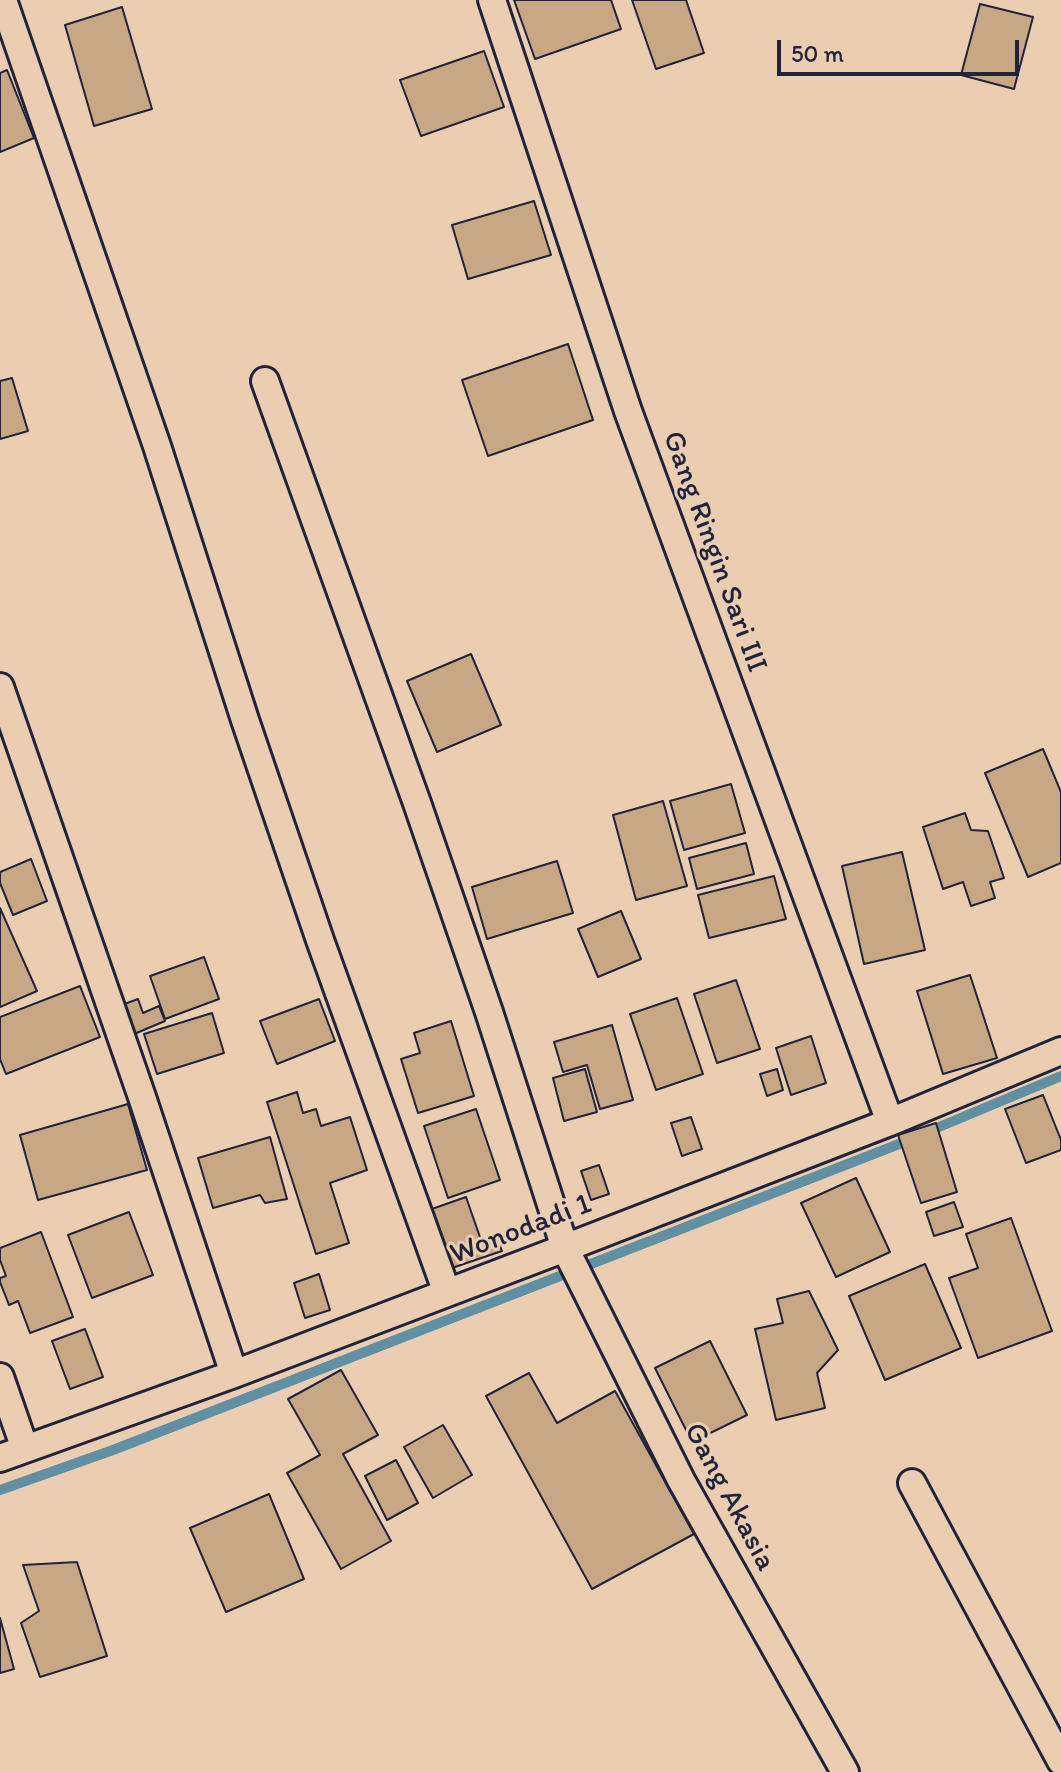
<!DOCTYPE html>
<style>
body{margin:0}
#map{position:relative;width:1061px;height:1772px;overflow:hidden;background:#ebceb2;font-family:Itim,sans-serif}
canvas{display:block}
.scale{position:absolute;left:777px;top:40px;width:242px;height:36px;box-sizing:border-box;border:4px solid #22223b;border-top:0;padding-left:10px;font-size:24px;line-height:28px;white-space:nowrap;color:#22223b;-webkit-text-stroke:6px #ebceb2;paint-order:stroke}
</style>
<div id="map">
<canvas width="1061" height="1772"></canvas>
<div class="scale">50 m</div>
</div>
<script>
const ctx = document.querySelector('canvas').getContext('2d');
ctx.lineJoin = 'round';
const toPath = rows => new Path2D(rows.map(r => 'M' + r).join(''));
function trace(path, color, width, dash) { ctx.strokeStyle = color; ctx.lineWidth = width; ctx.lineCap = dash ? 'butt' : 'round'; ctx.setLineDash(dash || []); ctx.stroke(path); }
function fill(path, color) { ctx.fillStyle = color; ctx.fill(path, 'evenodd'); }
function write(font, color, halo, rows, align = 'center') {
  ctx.font = font + ' Itim,sans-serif'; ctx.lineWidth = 6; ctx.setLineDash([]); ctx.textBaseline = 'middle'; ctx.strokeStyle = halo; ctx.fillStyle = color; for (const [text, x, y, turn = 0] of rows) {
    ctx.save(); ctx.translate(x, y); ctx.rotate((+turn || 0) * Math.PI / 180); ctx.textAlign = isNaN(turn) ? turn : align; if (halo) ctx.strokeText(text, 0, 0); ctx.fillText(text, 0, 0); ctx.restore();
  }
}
const stream = toPath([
 [927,1132,1061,1076],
 [0,1490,113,1450,912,1139]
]);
const building = toPath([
 [514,0,611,0,621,29,535,59,514,0],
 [632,0,686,0,704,53,656,69,632,0],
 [980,4,1033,17,1014,89,961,75,980,4],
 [122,7,152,109,94,126,65,25,122,7],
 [484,51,504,107,421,136,400,80,484,51],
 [7,70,34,138,0,152,0,73,7,70],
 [534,201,551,255,468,279,452,225,534,201],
 [568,344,593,420,488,456,462,380,568,344],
 [12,378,28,431,0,439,0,381,12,378],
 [471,654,501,725,437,752,407,681,471,654],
 [1043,749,1061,792,1061,863,1028,877,985,773,1043,749],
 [731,784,745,833,684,850,670,801,731,784],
 [663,801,687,886,636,900,613,815,663,801],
 [965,813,971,830,988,831,1004,878,990,882,995,898,971,906,963,882,943,889,923,827,965,813],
 [746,843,754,874,697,889,689,858,746,843],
 [902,852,925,950,864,964,842,866,902,852],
 [31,859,47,901,13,915,0,883,0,872,31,859],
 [557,861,573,913,487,939,472,887,557,861],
 [774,876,786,919,709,938,698,895,774,876],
 [0,908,37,991,0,1007,0,908],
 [621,911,641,959,598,977,578,929,621,911],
 [204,957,219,999,165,1019,150,976,204,957],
 [970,975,997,1058,943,1074,917,991,970,975],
 [736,980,760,1049,717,1063,694,994,736,980],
 [80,986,100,1037,6,1074,0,1059,0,1017,80,986],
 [677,998,703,1074,656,1090,630,1014,677,998],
 [138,999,143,1013,159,1006,165,1021,127,1037,116,1007,138,999],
 [319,999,335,1041,277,1064,260,1021,319,999],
 [212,1013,224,1053,157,1074,144,1034,212,1013],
 [451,1021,474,1096,418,1113,401,1059,420,1053,414,1033,451,1021],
 [612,1025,633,1100,600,1109,587,1065,563,1072,554,1042,612,1025],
 [811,1036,826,1083,791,1095,776,1048,811,1036],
 [585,1069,597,1112,564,1121,553,1078,585,1069],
 [777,1069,783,1090,767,1096,760,1074,777,1069],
 [297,1092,303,1113,316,1109,321,1126,350,1117,367,1170,330,1183,349,1243,316,1254,267,1102,297,1092],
 [1043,1095,1061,1140,1061,1150,1026,1163,1005,1109,1043,1095],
 [128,1104,147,1170,38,1200,20,1135,128,1104],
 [476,1109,500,1180,448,1198,424,1126,476,1109],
 [691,1117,702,1149,682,1156,671,1123,691,1117],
 [936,1123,957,1192,921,1203,898,1135,936,1123],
 [270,1137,287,1199,265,1203,260,1195,213,1208,198,1158,270,1137],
 [599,1165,609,1194,591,1200,581,1171,599,1165],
 [856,1178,890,1252,836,1277,801,1203,856,1178],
 [466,1197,481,1240,496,1236,502,1251,449,1269,429,1210,466,1197],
 [954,1202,963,1227,934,1236,926,1212,954,1202],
 [129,1212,153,1275,92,1298,68,1235,129,1212],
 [1011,1218,1052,1331,978,1358,949,1278,978,1268,966,1234,1011,1218],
 [41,1232,73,1317,30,1333,18,1301,9,1305,0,1282,0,1278,6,1276,0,1260,0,1248,41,1232],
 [925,1264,961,1348,885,1380,849,1296,925,1264],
 [319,1274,330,1310,305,1318,294,1283,319,1274],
 [809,1291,838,1350,817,1373,825,1408,776,1420,755,1329,783,1323,777,1299,809,1291],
 [85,1329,103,1377,70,1389,52,1341,85,1329],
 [710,1341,747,1415,692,1442,655,1368,710,1341],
 [341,1370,378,1435,343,1454,391,1541,341,1569,287,1473,320,1455,288,1399,341,1370],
 [529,1373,557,1423,615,1391,694,1534,592,1589,486,1396,529,1373],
 [443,1425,472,1475,433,1498,404,1447,443,1425],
 [396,1460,418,1503,387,1520,365,1476,396,1460],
 [269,1494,304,1579,226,1612,190,1528,269,1494],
 [77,1562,107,1656,40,1677,21,1623,39,1611,23,1565,77,1562],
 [0,1618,14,1669,0,1673,0,1618]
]);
const street = toPath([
 [3,0,157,446,245,720,320,940,447,1293],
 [492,0,628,411,890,1122],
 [265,381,417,803,489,1012,565,1248,681,1480,845,1772],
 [0,687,142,1097,234,1374],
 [0,1377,25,1449],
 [0,1458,234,1374,565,1248,890,1122,1061,1051],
 [912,1483,1061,1761]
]);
const streetNames = [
 ["Gang Ringin Sari III",714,552,70],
 ["Wonodadi 1",521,1230,-21],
 ["Gang Akasia",729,1497,62]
];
trace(stream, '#6090a2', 10);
fill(building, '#c8a784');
trace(building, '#22223b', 2);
trace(street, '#22223b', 32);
trace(street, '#ebceb2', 26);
write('30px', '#22223b', '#ebceb2', streetNames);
</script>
